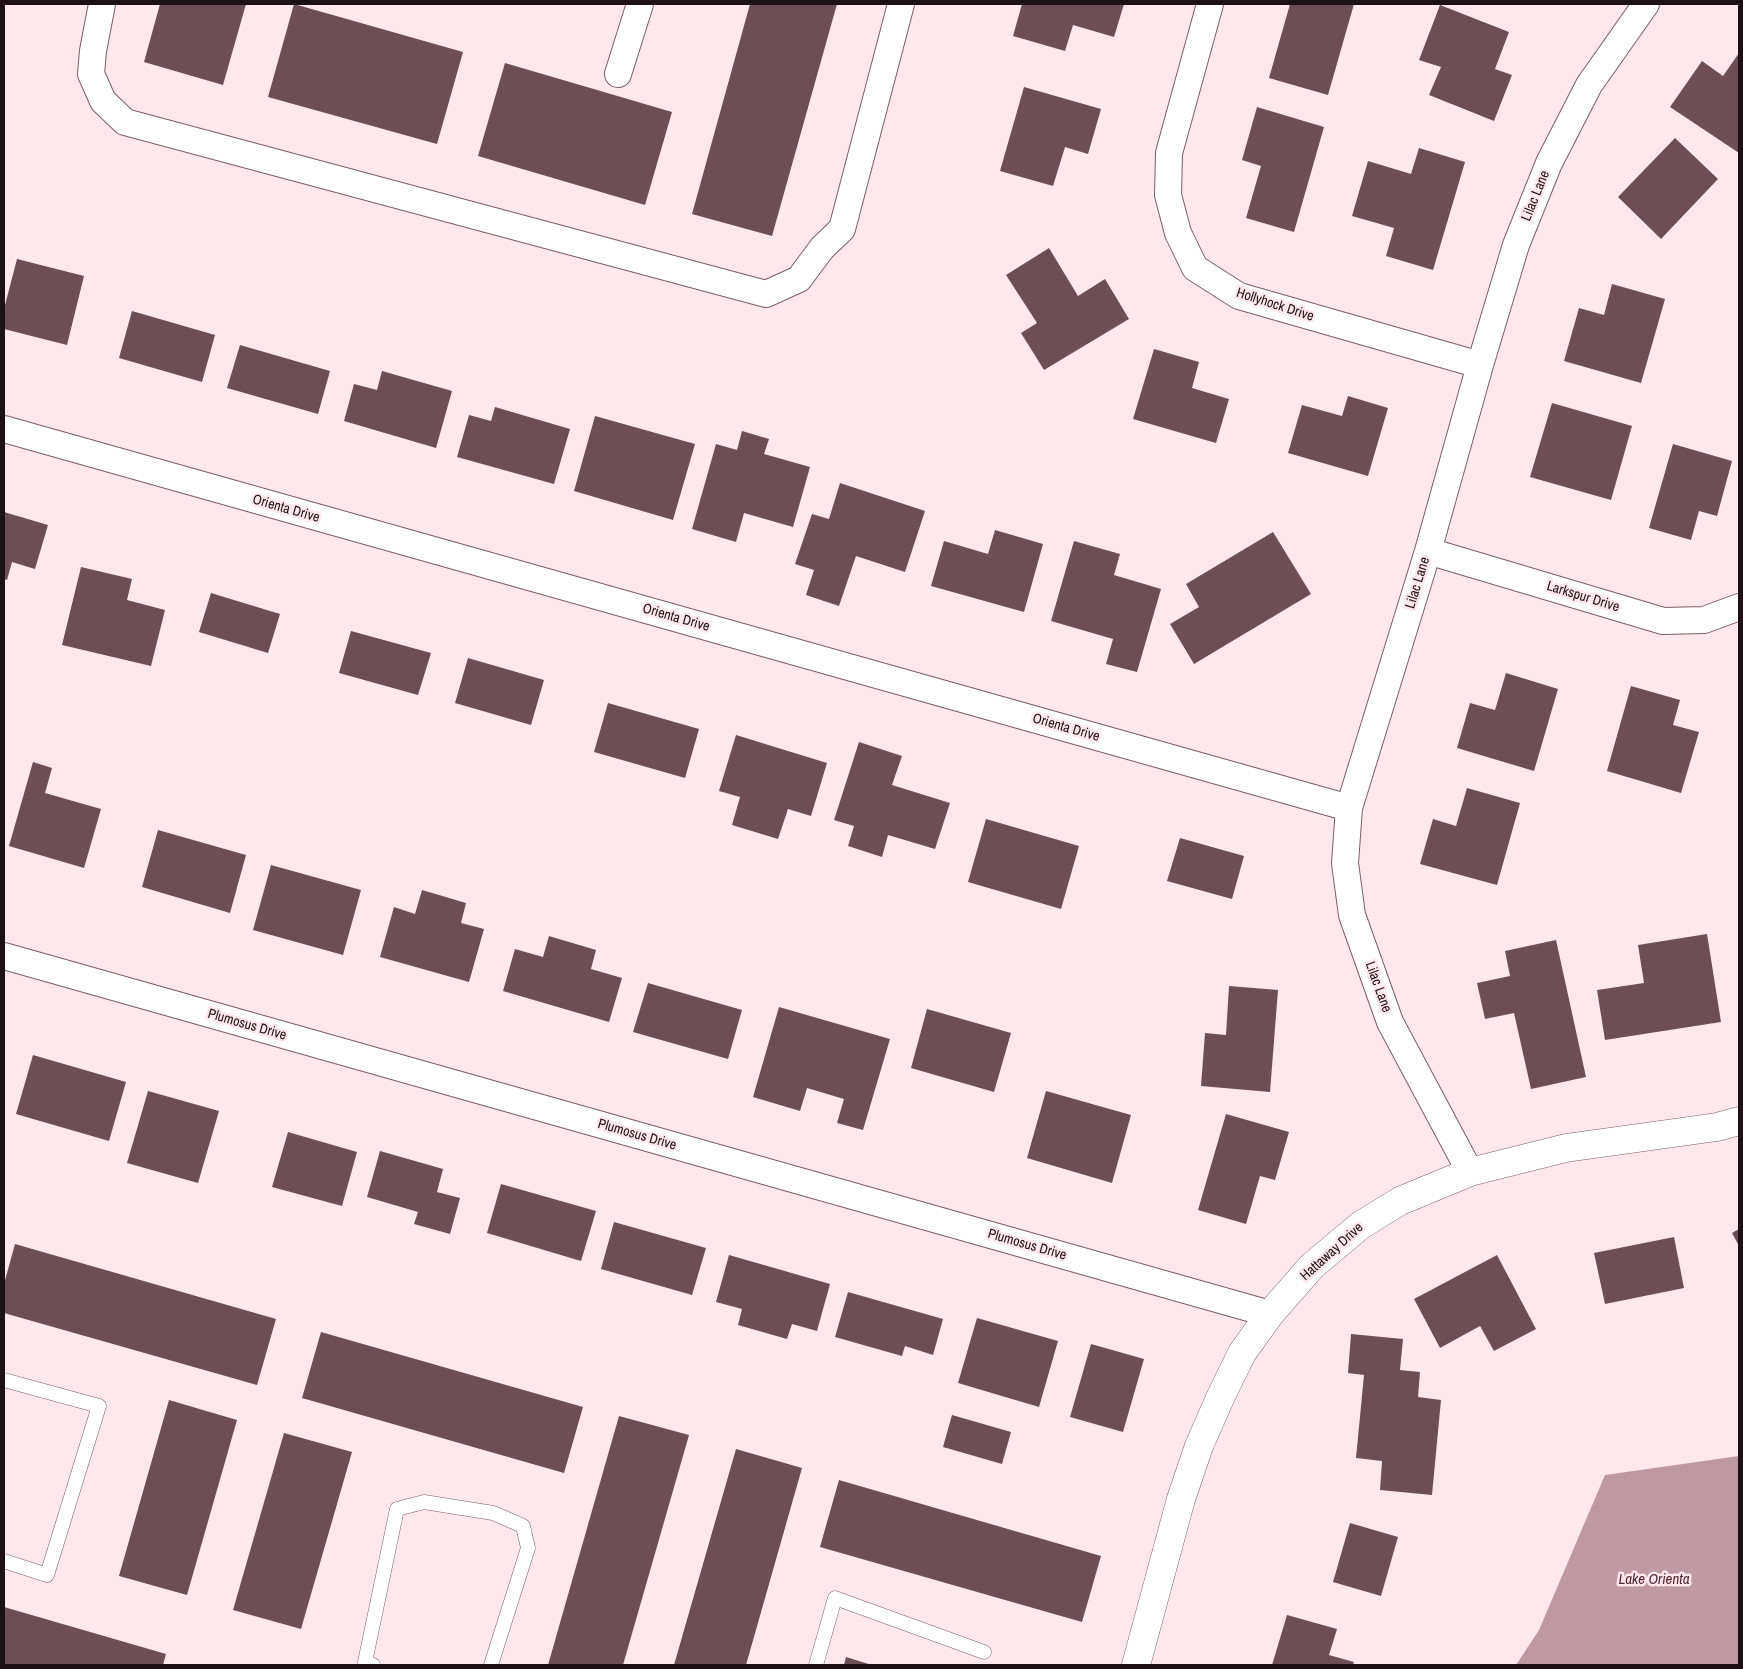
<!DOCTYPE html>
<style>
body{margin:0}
#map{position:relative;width:1743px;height:1669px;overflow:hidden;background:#ffe8ed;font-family:"Archivo Narrow",sans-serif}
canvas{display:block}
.frame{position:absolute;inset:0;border:5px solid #1e1115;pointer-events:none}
</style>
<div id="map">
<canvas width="1743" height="1669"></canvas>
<div class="frame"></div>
</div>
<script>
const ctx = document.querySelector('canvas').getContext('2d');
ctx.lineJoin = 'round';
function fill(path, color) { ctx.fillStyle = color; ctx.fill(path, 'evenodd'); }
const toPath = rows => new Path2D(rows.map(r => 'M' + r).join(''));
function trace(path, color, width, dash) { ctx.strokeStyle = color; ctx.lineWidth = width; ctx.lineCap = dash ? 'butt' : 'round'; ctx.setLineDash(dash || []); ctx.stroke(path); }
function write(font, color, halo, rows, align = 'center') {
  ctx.font = font + ' "Archivo Narrow",sans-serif'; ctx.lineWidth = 5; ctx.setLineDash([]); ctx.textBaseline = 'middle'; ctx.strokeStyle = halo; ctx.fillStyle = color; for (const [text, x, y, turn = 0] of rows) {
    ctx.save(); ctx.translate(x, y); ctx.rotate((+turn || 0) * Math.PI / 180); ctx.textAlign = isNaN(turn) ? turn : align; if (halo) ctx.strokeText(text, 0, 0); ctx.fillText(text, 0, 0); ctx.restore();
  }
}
const water = toPath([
 [1739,1456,1739,1665,1516,1665,1539,1630,1605,1475]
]);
const building = toPath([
 [160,4,246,4,223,85,144,62],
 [294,4,463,52,437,144,268,97],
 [750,4,837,4,772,236,692,214],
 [1022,4,1124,4,1114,37,1073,25,1065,51,1013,36],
 [1290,4,1354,4,1328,95,1269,78],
 [1440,5,1509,32,1495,69,1512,75,1494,121,1429,95,1441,67,1419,60],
 [1739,53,1739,153,1670,107,1702,61,1723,76],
 [505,63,672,112,645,205,478,156],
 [1024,87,1101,109,1088,154,1065,147,1053,186,1000,171],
 [1257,107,1324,127,1294,232,1246,218,1261,166,1242,160],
 [1675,138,1718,179,1661,239,1618,197],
 [1419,148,1465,162,1433,270,1386,256,1394,228,1352,216,1368,161,1411,174],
 [1049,248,1078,296,1105,279,1129,319,1044,370,1021,333,1037,323,1006,275],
 [17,259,84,276,67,345,4,329,4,309],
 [1612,284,1665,299,1641,383,1564,361,1579,308,1604,315],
 [132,311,215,335,202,382,119,358],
 [240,345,330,371,318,414,227,388],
 [1154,349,1199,362,1192,388,1229,399,1216,443,1133,419],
 [382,371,452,391,436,448,344,421,354,384,377,390],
 [1348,396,1388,408,1368,476,1288,453,1302,405,1342,416],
 [1552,403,1632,426,1611,500,1530,477],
 [495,407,570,429,554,484,457,457,469,415,491,421],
 [595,416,695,444,673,520,574,491],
 [742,431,769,439,764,454,810,467,793,527,744,513,736,542,692,529,716,444,737,450],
 [1673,444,1732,461,1717,516,1699,511,1691,540,1649,528],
 [840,483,925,511,905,572,856,556,839,606,806,595,814,570,795,564,812,514,829,519],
 [4,512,48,525,35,569,12,562,7,580,4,579],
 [995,530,1043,544,1024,612,931,586,944,541,988,554],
 [1273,532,1311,594,1194,664,1170,624,1199,607,1186,584],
 [1074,541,1120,554,1114,575,1161,589,1137,672,1106,664,1113,639,1051,621],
 [81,567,132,579,127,600,165,610,151,666,62,645],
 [211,593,280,614,268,653,199,632],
 [351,631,431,653,418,695,339,673],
 [468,658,544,680,531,725,455,703],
 [1506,673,1558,689,1534,771,1457,748,1470,703,1495,710],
 [1631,686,1680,700,1673,725,1699,732,1681,793,1607,771],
 [608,703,699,729,685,778,594,752],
 [736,735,827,763,811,816,788,809,778,839,732,825,740,797,719,791],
 [859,742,902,756,892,785,950,803,935,849,888,835,882,857,848,846,854,826,834,820],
 [33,762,52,768,45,793,101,809,84,868,9,846],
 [1467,788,1520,803,1497,885,1420,864,1433,819,1456,826],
 [986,819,1079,846,1061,909,968,882],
 [158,830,246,855,230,913,142,887],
 [1180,838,1244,856,1232,899,1167,881],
 [271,865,361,890,343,955,253,930],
 [422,890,466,903,461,923,484,929,469,982,380,957,394,907,415,914],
 [1707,934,1721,1022,1605,1040,1597,990,1644,983,1638,945],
 [549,936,596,950,591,969,622,978,609,1022,503,991,515,949,543,957],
 [1556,940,1586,1077,1531,1089,1514,1013,1485,1019,1477,983,1510,976,1505,951],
 [648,983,742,1010,728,1059,633,1032],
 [1229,986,1278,990,1270,1092,1201,1086,1205,1033,1226,1035],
 [779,1007,890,1039,863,1130,837,1123,844,1099,807,1088,800,1111,753,1097],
 [927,1009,1011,1033,994,1092,911,1068],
 [33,1055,126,1082,109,1141,16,1114],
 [148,1091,219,1111,198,1183,127,1163],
 [1046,1091,1131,1115,1112,1183,1027,1158],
 [1226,1114,1289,1132,1275,1180,1260,1176,1246,1224,1198,1210],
 [288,1132,357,1152,342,1206,272,1187],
 [380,1151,443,1169,437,1192,460,1198,450,1234,414,1224,418,1212,367,1197],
 [501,1184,596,1211,581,1261,487,1233],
 [614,1222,706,1248,692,1295,601,1269],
 [1739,1229,1739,1246,1732,1233],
 [1674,1237,1684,1288,1605,1304,1594,1253],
 [15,1244,276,1319,257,1385,4,1313,4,1284],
 [729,1255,830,1284,817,1331,792,1324,787,1339,738,1325,742,1309,716,1302],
 [1497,1255,1536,1329,1494,1351,1480,1326,1440,1348,1414,1299],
 [848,1292,943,1319,933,1355,905,1346,902,1356,835,1337],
 [977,1318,1058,1341,1039,1407,958,1383],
 [321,1332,583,1407,564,1473,302,1398],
 [1351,1334,1403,1339,1400,1370,1420,1372,1418,1397,1441,1400,1432,1495,1380,1490,1382,1461,1356,1458,1364,1375,1348,1373],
 [1091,1344,1144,1359,1123,1432,1070,1417],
 [169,1400,237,1420,187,1595,119,1576],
 [952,1415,1011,1432,1002,1464,943,1447],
 [619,1416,689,1435,623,1665,548,1665],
 [284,1433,352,1452,301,1629,233,1610],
 [736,1449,802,1468,746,1665,674,1665],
 [839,1480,1101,1556,1082,1622,820,1547],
 [1350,1523,1398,1537,1381,1596,1333,1582],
 [4,1607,166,1654,163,1665,4,1665],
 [1287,1615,1337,1629,1329,1655,1354,1662,1353,1665,1272,1665],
 [846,1657,872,1665,844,1665]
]);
const service = toPath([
 [4,1380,99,1406,47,1575,4,1561],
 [373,1665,365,1662,397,1509,424,1502,493,1513,523,1526,528,1548,491,1665],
 [816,1665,835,1598,984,1652]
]);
const minor = toPath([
 [102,4,93,51,91,74,103,101,125,122,766,294,799,279,822,248,842,229,901,4],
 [1210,4,1169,153,1168,195,1178,233,1195,268,1239,296,1480,365],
 [618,74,640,4],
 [4,429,1349,808],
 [1428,551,1663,621,1704,620,1739,607],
 [4,956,1270,1314],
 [1470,1172,1390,1022,1352,915,1345,863,1349,808,1428,551,1480,365,1516,245,1549,163,1589,85,1646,4]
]);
const tertiary = toPath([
 [1136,1665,1181,1499,1199,1446,1221,1396,1242,1353,1270,1314,1312,1266,1361,1225,1400,1201,1470,1172,1566,1148,1717,1127,1739,1121]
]);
const streetNames = [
 ["Lilac Lane",1536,196,-68],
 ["Hollyhock Drive",1275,305,18],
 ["Orienta Drive",286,509,16],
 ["Lilac Lane",1418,583,-73],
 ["Larkspur Drive",1583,597,17],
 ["Orienta Drive",676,618,16],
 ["Orienta Drive",1066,728,16],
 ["Lilac Lane",1378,987,70],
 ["Plumosus Drive",247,1025,16],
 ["Plumosus Drive",637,1135,16],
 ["Plumosus Drive",1027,1245,16],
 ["Hattaway Drive",1332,1252,-42]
];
const waterNames = [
 ["Lake Orienta",1654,1580]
];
fill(water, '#be99a3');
fill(building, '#6e4e56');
trace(service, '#7d5d65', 15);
trace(minor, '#7d5d65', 28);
trace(tertiary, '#7d5d65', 29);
trace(service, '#fff', 14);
trace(minor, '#fff', 26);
trace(tertiary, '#fff', 28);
write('14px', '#1e1115', '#ffe8ed', streetNames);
write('italic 15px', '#522232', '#ffe8ed', waterNames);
</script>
